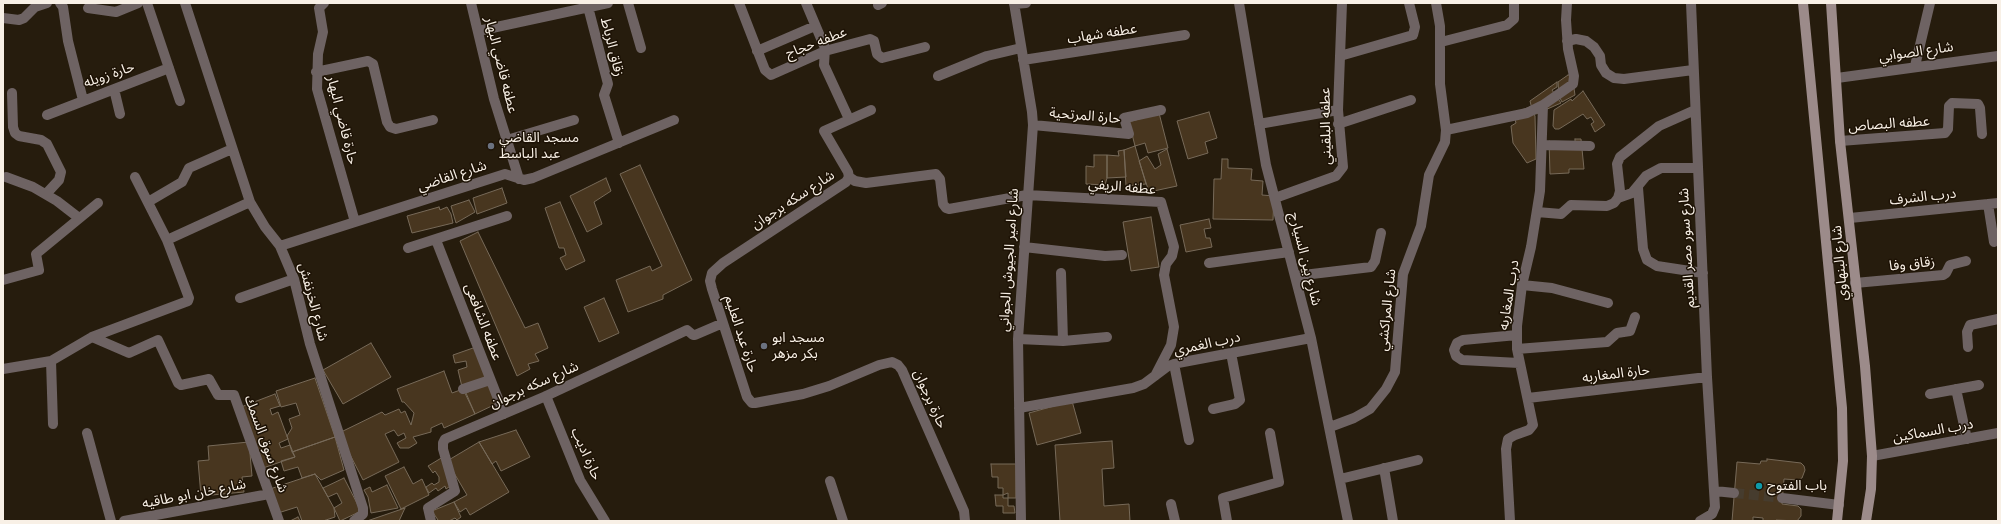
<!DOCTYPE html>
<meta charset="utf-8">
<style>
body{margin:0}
#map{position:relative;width:2001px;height:524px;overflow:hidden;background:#261c0d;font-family:"Roboto Serif",serif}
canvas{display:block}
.frame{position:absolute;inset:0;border:4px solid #f8f0e6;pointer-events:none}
</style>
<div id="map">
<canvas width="2001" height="524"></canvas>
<div class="frame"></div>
</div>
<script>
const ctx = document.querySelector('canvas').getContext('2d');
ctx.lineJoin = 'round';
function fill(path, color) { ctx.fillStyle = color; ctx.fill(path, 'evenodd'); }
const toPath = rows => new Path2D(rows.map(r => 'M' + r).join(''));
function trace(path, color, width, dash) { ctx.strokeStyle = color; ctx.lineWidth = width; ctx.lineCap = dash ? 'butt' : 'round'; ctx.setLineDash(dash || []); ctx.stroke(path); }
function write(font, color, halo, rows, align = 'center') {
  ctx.font = font + ' "Roboto Serif","Noto Sans Arabic",serif'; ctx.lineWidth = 3; ctx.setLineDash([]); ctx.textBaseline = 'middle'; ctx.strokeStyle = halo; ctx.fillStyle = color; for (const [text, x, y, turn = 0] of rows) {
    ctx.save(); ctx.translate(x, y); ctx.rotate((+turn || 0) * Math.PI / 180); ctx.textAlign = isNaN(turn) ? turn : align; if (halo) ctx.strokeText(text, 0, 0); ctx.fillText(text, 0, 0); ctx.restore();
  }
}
const building = toPath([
 [1568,75,1572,75,1575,95,1562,102,1559,96,1558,82,1568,75],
 [1557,82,1557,87,1552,90,1561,103,1536,114,1533,113,1530,101,1557,82],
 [1583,91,1605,125,1595,132,1591,124,1594,122,1591,117,1587,119,1583,114,1559,129,1555,129,1553,126,1554,110,1571,99,1572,101,1583,91],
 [1530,107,1535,116,1536,159,1527,163,1513,143,1511,126,1516,123,1513,113,1530,107],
 [1209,112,1217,138,1205,142,1208,153,1188,159,1177,121,1209,112],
 [1159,113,1168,148,1148,153,1145,143,1135,146,1129,122,1159,113],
 [1575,139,1581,139,1584,169,1569,169,1569,173,1550,174,1549,141,1575,149,1575,139],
 [1135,146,1146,184,1126,186,1124,150,1135,146],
 [1167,149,1177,186,1149,192,1139,161,1147,156,1155,169,1161,165,1158,154,1167,149],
 [1124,150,1126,177,1107,178,1107,155,1119,156,1118,151,1124,150],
 [1094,155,1107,155,1107,178,1105,185,1086,184,1086,166,1094,167,1094,155],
 [1222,159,1228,159,1228,168,1252,169,1251,180,1263,181,1262,195,1274,196,1273,220,1213,219,1214,179,1221,179,1222,159],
 [640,165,692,280,663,295,663,299,628,312,616,280,650,266,652,271,662,266,620,174,640,165],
 [606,178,611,191,594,202,602,224,587,232,570,196,606,178],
 [502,188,507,203,477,214,473,198,502,188],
 [469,200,475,212,456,223,451,206,469,200],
 [560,202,585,261,566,270,560,258,566,255,564,248,559,248,545,208,560,202],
 [439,207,440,210,447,207,451,214,453,223,412,233,407,216,439,207],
 [1151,217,1159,267,1131,271,1123,222,1151,217],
 [1209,219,1211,228,1204,229,1206,238,1210,238,1212,247,1186,252,1180,225,1209,219],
 [478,232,525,328,538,323,548,348,535,354,539,361,528,364,530,369,517,376,460,241,478,232],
 [604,298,619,333,599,342,584,307,604,298],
 [371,343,391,377,343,404,323,370,371,343],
 [476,347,488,378,462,387,458,370,467,367,466,361,455,363,453,355,476,347],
 [444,371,452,393,463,389,475,414,444,428,442,423,431,428,431,432,413,437,417,443,409,448,400,448,397,443,406,438,404,433,398,436,394,430,385,434,399,462,363,480,339,433,382,412,385,415,399,409,401,413,405,411,411,425,414,413,404,402,402,402,397,389,444,371],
 [315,378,335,437,292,452,287,436,292,428,289,419,300,415,296,403,281,407,276,391,315,378],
 [489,383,498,403,475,414,466,393,489,383],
 [275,394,280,406,270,409,272,415,278,412,288,439,279,443,281,448,290,445,295,457,263,468,241,407,275,394],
 [1072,401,1081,433,1037,445,1029,413,1072,401],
 [516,430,530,457,501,471,496,461,492,464,479,442,516,430],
 [335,437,344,470,321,480,315,474,302,478,298,467,284,471,281,461,295,457,292,452,335,437],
 [1112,441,1114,468,1102,469,1104,506,1129,504,1130,521,1060,521,1055,445,1112,441],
 [249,442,252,476,242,477,244,492,201,496,198,461,209,460,208,446,249,442],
 [479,442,509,492,470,515,466,508,460,512,454,502,467,495,447,461,479,442],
 [443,457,453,484,446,489,445,486,438,491,436,488,429,493,426,487,432,483,434,485,439,482,439,477,435,471,433,473,428,466,443,457],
 [1767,459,1801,463,1804,466,1805,470,1802,478,1798,480,1784,479,1782,504,1798,506,1801,509,1801,516,1797,521,1776,520,1775,521,1763,521,1763,518,1753,517,1753,521,1732,521,1737,462,1760,464,1761,461,1767,461,1767,459],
 [991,464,1016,464,1016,498,1008,498,1008,493,1003,495,1003,488,998,488,998,477,992,477,991,464],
 [404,467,413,484,422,479,429,495,401,509,385,476,404,467],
 [315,474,334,508,335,517,323,521,302,521,297,507,278,513,270,489,315,474],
 [344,478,361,511,340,521,334,508,342,503,337,493,328,497,323,488,344,478],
 [387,485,398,508,371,513,368,497,364,490,370,487,372,492,387,485],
 [995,495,1003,495,1003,498,1008,498,1008,506,1014,506,1015,513,1003,513,1003,506,996,506,995,495],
 [454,502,461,517,457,520,455,518,449,521,436,521,438,520,432,511,454,502],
 [405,508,399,521,367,521,405,508],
 [298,517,300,521,290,521,298,517]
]);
const streetTunnel = toPath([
 [1734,493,1782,498]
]);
const street = toPath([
 [60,3,63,7,68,41,83,100],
 [147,3,180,101],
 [185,3,250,202,265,227,280,246,294,279,310,344,363,508,363,514,354,521],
 [324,3,319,8,323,32,318,54,317,89,355,222],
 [471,3,494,99,519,179],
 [587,3,608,84,604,95,619,143],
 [628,3,641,48],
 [739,3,765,70,771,75,825,51,870,39,874,41,877,54,882,58,925,47],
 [806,3,825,48,824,65,849,119],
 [1014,3,1032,112,1033,125,1018,339,1021,521],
 [1239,3,1266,165,1311,338,1348,521],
 [1691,3,1707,377,1715,507,1712,514,1700,521],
 [1014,4,1026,3],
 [878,5,882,3],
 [88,8,116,12,138,3],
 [3,18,19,20,24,18,35,7,47,3],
 [478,31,608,3],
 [1567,41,1576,39,1586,41,1594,47,1600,56,1601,65,1606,73,1614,78,1624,79,1693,70],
 [1441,42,1507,25,1514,19,1514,3],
 [757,51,815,26],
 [1340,56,1413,35,1415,27,1409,3],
 [1023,60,1185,35],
 [1915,66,1930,3],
 [316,72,368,61,373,64,387,122,390,127,396,129,433,120],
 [938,76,987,56,1021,48],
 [1837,78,1998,56],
 [114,89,120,114],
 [12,93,13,127,15,133,19,136,41,140,47,144,61,172,59,180,46,194],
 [47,115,169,68],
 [1259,124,1338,110],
 [1338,124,1411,100],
 [1033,125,1129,134,1124,118,1161,110],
 [1446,130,1527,113,1543,105,1573,84,1574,76,1568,49,1566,20,1567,3],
 [507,140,574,120],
 [1840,141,1945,133,1948,129,1949,106,1952,103,1978,104,1980,108,1982,134],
 [1543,145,1590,146],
 [6,177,33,187,57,201,79,218],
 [849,177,846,182,723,263,712,273,710,281,712,289,747,397,752,403,755,403,803,394,829,386,879,365,892,362,898,365,902,370,964,511,965,521],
 [849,177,855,181,866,183,936,174,940,179,943,204,946,208,949,209,1027,195,1161,202,1174,247,1172,256,1166,264,1164,275,1174,327,1171,345,1155,376],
 [849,177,848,172,824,131,871,110],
 [1638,188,1643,249,1647,260,1657,266,1703,273],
 [1275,198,1336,176,1343,167,1338,110,1342,3],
 [1618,198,1632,193,1646,176,1661,168,1697,168],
 [148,202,182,182,189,168,232,149],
 [1988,204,1994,242],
 [1537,212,1561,214,1571,205,1607,206,1614,203,1618,198,1620,191,1617,164,1620,157,1659,126,1695,110],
 [1850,218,1998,203],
 [167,240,250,202],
 [436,240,504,414],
 [280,246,505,174,524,180,533,178,674,120],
 [1024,247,1105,256,1122,255],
 [408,248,507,216],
 [1209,263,1289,252],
 [1061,273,1063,341],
 [1295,276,1371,267,1375,261,1381,233],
 [3,280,39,270,36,254,98,203],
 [1855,283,1943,275,1946,273,1950,265,1966,261],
 [1522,285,1552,288,1608,303],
 [240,298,294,279],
 [1517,335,1463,340,1457,343,1454,350,1456,356,1462,360,1519,363],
 [92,337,129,353,158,340,178,383,181,385,209,379,218,395,234,395,279,521],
 [1018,339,1063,341,1107,337],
 [1968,347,1967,332,1970,325,1998,319],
 [1517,349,1607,342,1617,333,1630,331,1635,317],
 [51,361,53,424],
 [1174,364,1189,440],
 [3,369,51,361,92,337,188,301,189,298,167,240,135,177],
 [463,389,490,380],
 [1956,389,1967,439],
 [1930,394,1979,385],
 [546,396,580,480,605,521],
 [1528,398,1707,377],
 [1019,408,1133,388,1144,384,1168,366,1178,363,1311,338],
 [1213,409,1235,404,1240,400,1231,353],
 [1330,427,1354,418,1370,409,1386,389,1395,372,1403,274,1421,226,1429,175,1445,142,1446,130,1440,84,1440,26,1436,3],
 [87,433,111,521],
 [1872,456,1998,433],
 [1384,468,1393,521],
 [1340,479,1418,460],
 [830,481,843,521],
 [1715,491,1734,493],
 [1782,498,1839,505],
 [1171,504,1175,521],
 [124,521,269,494],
 [431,521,428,508,455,491,443,449,443,443,445,439,546,396,687,330,693,335,695,335,723,323],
 [1227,521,1223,498,1279,482,1270,433],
 [1510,521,1506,449,1508,439,1515,435,1529,430,1533,425,1517,349,1517,326,1522,285,1531,247,1540,191,1543,105]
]);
const secondary = toPath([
 [1803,3,1842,408,1843,461,1837,521],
 [1831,3,1840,141,1865,366,1872,456,1871,489,1866,521]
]);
const markers = [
 [491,146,4,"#6b7280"],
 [764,346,4,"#6b7280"],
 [1759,486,4,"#0f9aa8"]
];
const streetNames = [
 ["عطفه شهاب",1102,34,-9],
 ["عطفه حجاج",816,43,-21],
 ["زقاق الرباط",612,47,76],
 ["شارع الصوابي",1916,52,-8],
 ["عطفه قاضي البهار",501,65,76],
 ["حارة زويله",109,75,-19],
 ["حارة المرتحية",1085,116,5],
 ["حارة قاضي البهار",342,120,76],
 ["عطفه البصاص",1889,124,-4],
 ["عطفه البلقيني",1326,126,-91],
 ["شارع القاضي",452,176,-18],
 ["عطفه الريفي",1122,187,5],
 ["درب الشرف",1923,197,-6],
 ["شارع سكه برجوان",793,200,-33],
 ["شارع سور مصر القديم",1687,248,-93],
 ["شارع بين السيارج",1305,259,76],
 ["شارع امير الجيوش الجواني",1009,260,-86],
 ["شارع البنهاوي",1840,263,-95],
 ["زقاق وفا",1912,264,-6],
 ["درب المغاربه",1509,295,-81],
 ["شارع الخرنفش",313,302,75],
 ["شارع المراكشي",1387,310,-84],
 ["عطفه الشافعى",483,322,69],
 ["حارة عبد العليم",741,334,72],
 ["درب الغمري",1207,344,-12],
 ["حارة المغاربه",1616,374,-7],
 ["شارع سكه برجوان",534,385,-24],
 ["حارة برجوان",930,399,66],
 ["درب السماكين",1933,431,-10],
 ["شارع سوق السمك",266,444,70],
 ["حارة اديب",586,454,66],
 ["شارع خان ابو طاقيه",194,494,-11]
];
const poiNames = [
 ["مسجد القاضي",499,138],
 ["عبد الباسط",499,154],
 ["مسجد ابو",772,338],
 ["بكر مزهر",772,354],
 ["باب الفتوح",1767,486]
];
fill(building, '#48361f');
trace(building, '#776a59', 1);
trace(streetTunnel, '#463c2e', 10, [10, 5]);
trace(street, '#6e6363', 10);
trace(secondary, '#9c8b8a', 10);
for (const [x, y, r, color] of markers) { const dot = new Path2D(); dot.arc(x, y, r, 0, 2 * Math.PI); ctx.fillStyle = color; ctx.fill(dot); trace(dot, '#1d1205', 1.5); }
write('14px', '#f8f0e6', '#1d1205', streetNames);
write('14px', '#f8f0e6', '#1d1205', poiNames, 'left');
</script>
